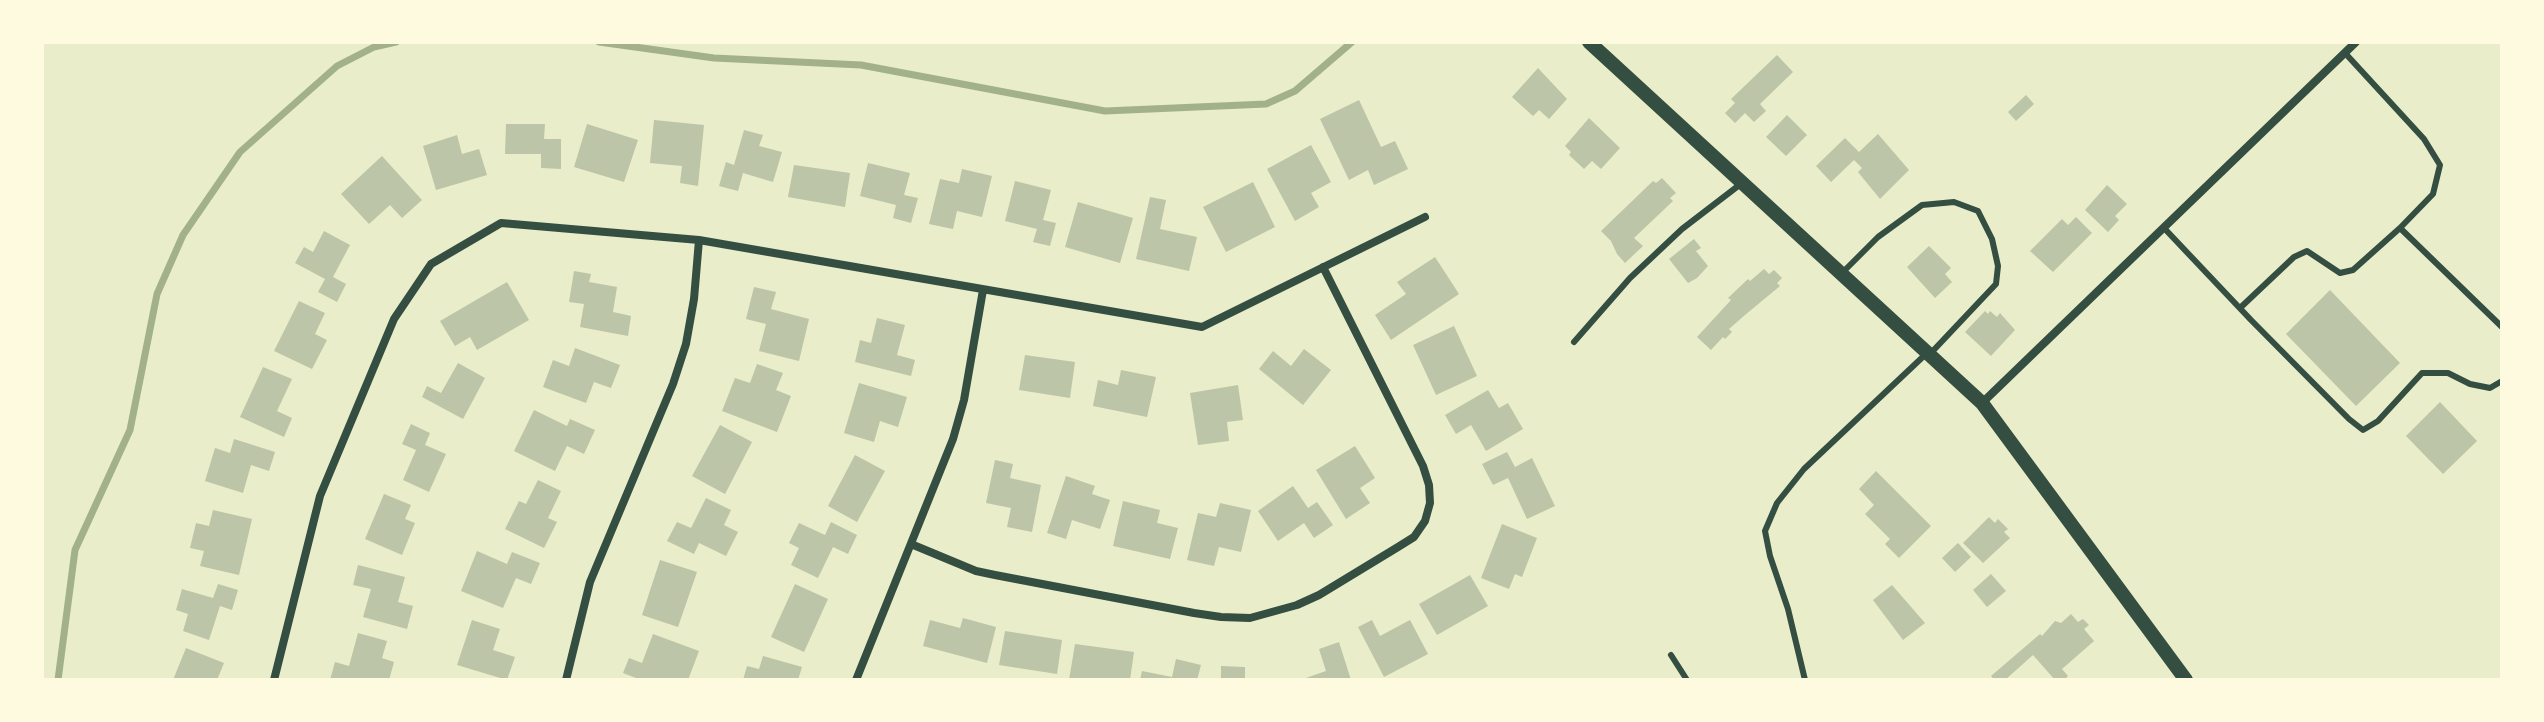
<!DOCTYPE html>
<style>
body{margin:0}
#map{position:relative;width:2544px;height:722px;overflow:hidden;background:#e9edc9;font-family:"Roboto Condensed",sans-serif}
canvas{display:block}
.frame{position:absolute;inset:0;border:44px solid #fefae0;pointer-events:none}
</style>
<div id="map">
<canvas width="2544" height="722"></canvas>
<div class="frame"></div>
</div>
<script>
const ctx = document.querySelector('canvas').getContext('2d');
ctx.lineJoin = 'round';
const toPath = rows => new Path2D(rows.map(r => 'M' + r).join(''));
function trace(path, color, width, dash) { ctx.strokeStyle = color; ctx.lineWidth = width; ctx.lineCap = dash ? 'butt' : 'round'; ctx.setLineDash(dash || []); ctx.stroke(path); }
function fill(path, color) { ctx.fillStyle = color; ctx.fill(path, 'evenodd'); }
const stream = toPath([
 [599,42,714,58,861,65,1105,111,1266,104,1295,91,1352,42],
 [58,680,75,550,130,430,157,294,183,235,240,152,337,66,374,47,396,42]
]);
const building = toPath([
 [1777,55,1793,72,1760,104,1766,111,1754,122,1745,113,1735,123,1725,113,1735,103,1731,99],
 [1538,68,1567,99,1549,119,1539,110,1533,116,1512,97],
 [2026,95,2034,104,2016,121,2008,112],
 [1359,100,1381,147,1395,141,1408,169,1374,185,1368,170,1349,180,1320,119],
 [1787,115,1807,135,1786,156,1766,137],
 [1589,118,1620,148,1601,169,1592,161,1584,169,1569,155,1571,152,1565,146],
 [654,120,704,125,698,186,680,183,682,166,650,163],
 [506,124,545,124,544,139,561,139,561,169,541,168,541,154,505,154],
 [587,124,638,140,624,182,574,167],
 [744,130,763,135,759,146,782,152,773,182,743,173,738,191,719,186,726,162,734,165],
 [1878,134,1909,170,1880,199,1858,172,1862,168,1854,160,1831,182,1816,166,1845,138,1859,152],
 [457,135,462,154,479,149,487,175,436,190,423,146],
 [1311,145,1331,182,1311,193,1319,207,1295,221,1267,169],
 [382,156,422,200,402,218,390,205,369,224,341,194],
 [868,163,910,173,904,195,918,198,911,223,893,218,896,205,860,196],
 [794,165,850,173,845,207,788,197],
 [962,169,992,176,982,217,957,211,953,229,929,224,940,179,959,183],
 [1662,178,1676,193,1670,198,1673,201,1634,238,1643,246,1625,263,1617,254,1611,241,1601,231,1653,181,1656,183],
 [1015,181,1051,190,1043,220,1056,223,1050,246,1033,242,1037,229,1005,221],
 [1253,182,1275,227,1226,252,1203,207],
 [2107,185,2127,204,2115,216,2119,220,2108,232,2085,210],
 [1150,197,1166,200,1160,229,1197,237,1189,271,1136,259],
 [1078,202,1133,218,1120,263,1065,247],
 [2076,217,2092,233,2053,272,2030,251,2062,219,2068,225],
 [324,231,350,245,333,277,346,284,337,302,318,292,325,279,295,263,304,247,313,252],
 [1694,239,1701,248,1696,251,1708,266,1697,278,1688,283,1669,259],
 [1929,246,1951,268,1945,274,1952,282,1935,298,1907,267],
 [1435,257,1459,294,1391,340,1375,315,1406,294,1397,282],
 [1764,269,1769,274,1774,270,1782,278,1777,283,1780,286,1745,315,1729,329,1732,332,1725,339,1723,337,1711,350,1697,337,1731,300,1728,298,1748,279,1750,281],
 [574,271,591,274,589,282,617,287,613,312,631,316,628,336,580,327,584,304,569,302],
 [507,282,529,320,477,350,470,337,455,346,440,321],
 [754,287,776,292,771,309,809,319,799,361,759,351,766,324,746,319],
 [2330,290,2400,363,2356,406,2286,334],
 [299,301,325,313,315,334,327,340,312,369,274,351],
 [1985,311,1988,314,1990,311,1997,317,2000,313,2015,330,1991,356,1965,332],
 [877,318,905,325,897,355,915,360,911,376,855,362,860,340,871,343],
 [1454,326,1477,376,1436,395,1413,345],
 [575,348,620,365,611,388,594,382,586,403,543,387,553,360,569,366],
 [1304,349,1331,370,1303,405,1259,369,1273,351,1291,366],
 [1025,355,1075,362,1070,398,1019,390],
 [458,363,485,378,463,419,422,397,427,386,441,393],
 [757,364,783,373,776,390,791,396,777,432,722,411,735,378,750,383],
 [263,367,292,379,277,411,292,418,284,437,240,417],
 [1121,370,1156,377,1147,417,1093,406,1098,380,1118,385],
 [859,383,907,397,898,427,880,421,874,442,844,433],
 [1238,385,1243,420,1227,422,1229,441,1198,445,1190,393],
 [1488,390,1499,408,1508,403,1523,429,1486,451,1471,425,1456,434,1445,415],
 [2440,402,2477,441,2443,474,2406,436],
 [534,410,567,426,570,419,595,430,584,454,567,446,555,471,514,451],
 [411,424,430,433,425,445,446,454,429,492,403,480,416,450,402,444],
 [720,425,752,442,725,494,692,476],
 [234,439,275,452,269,471,251,465,243,493,205,481,215,448,230,453],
 [1355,446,1375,478,1360,488,1370,503,1346,519,1316,470],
 [1507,452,1515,467,1532,458,1555,506,1527,519,1508,478,1493,485,1482,464],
 [855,455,885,471,857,522,828,506],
 [995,460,1013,464,1010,478,1041,485,1032,532,1007,527,1011,508,986,503],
 [1876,471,1931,526,1899,558,1885,544,1890,539,1865,514,1874,505,1859,489],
 [1066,476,1095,486,1092,494,1110,500,1100,529,1072,520,1066,539,1047,533],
 [538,480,561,491,548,518,557,522,544,548,505,529,519,501,526,504],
 [1293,486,1308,508,1317,502,1333,525,1314,538,1304,523,1278,541,1258,511],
 [384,494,411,505,405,519,415,523,402,555,365,539],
 [706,498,731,510,724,525,738,532,726,556,699,543,694,554,667,541,677,522,691,528],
 [1123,501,1160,510,1157,523,1178,528,1170,559,1113,546],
 [1220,503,1251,510,1241,552,1219,547,1214,566,1187,560,1198,513,1216,517],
 [213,510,252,519,239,575,200,566,204,551,190,548,196,523,209,526],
 [1989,517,1995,523,1998,519,2008,529,2004,532,2010,538,1983,563,1963,543],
 [831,522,857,535,848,554,833,547,818,578,791,565,799,548,789,543,799,523,825,535],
 [1502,524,1537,538,1522,577,1515,574,1509,589,1481,578],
 [1958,543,1971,557,1955,572,1942,558],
 [477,551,507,564,512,552,540,563,531,584,516,578,503,608,461,591],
 [660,560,697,572,678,627,642,615],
 [358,565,405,577,398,602,413,606,407,629,363,617,371,589,353,585],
 [1991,574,2006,591,1987,607,1973,590],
 [1470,575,1488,606,1437,635,1419,604],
 [218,584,238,590,232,610,220,606,209,640,183,631,188,614,176,610,182,589,213,598],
 [795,584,828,599,804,652,771,637],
 [1892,585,1925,623,1903,640,1873,600],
 [2071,614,2078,622,2083,619,2089,625,2084,629,2094,641,2062,669,2068,676,2064,680,2055,680,2033,655,2005,680,1994,680,1991,676,2040,634,2042,636,2055,621,2061,623],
 [963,618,996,627,987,663,923,646,930,620,960,628],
 [472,620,500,629,493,650,515,657,507,680,457,665],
 [1372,620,1380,636,1410,620,1428,654,1384,677,1358,627],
 [1005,631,1062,640,1057,674,999,665],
 [358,633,387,641,382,658,394,662,389,680,330,680,335,662,349,666],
 [653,634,699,651,688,680,641,680,623,673,629,658,642,663],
 [1339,642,1351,680,1300,680,1326,671,1319,649],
 [1075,644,1134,652,1130,680,1069,680],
 [186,648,224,663,217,680,173,680],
 [763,656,802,667,798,680,743,680,747,666,759,669],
 [1176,659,1201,665,1197,680,1140,680,1142,671,1172,677],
 [1221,666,1245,667,1245,680,1221,680]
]);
const service = toPath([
 [2345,53,2424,139,2440,165,2433,194,2400,228],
 [2164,228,2251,320,2349,419,2363,430,2378,421,2422,373,2448,373,2470,384,2490,388,2502,381],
 [1841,274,1878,237,1922,205,1954,202,1978,211,1992,239,1998,266,1996,284,1930,354],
 [2240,308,2294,257,2307,251,2340,273,2353,270,2400,228,2502,327],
 [1574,342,1630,278,1682,229,1742,183],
 [1671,655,1687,680],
 [1805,680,1788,609,1770,556,1765,531,1777,503,1804,469,1927,353]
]);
const minor = toPath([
 [1982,403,2356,42],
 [911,544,976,571,995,575,1194,613,1221,617,1250,618,1297,605,1319,595,1398,547,1414,537,1425,521,1430,503,1429,485,1423,466,1323,267],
 [274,680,320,496,394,319,431,264,501,223,699,240,1202,327,1425,217],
 [566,680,590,582,673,384,686,344,694,299,699,240],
 [856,680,953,439,964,400,983,290]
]);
const tertiary = toPath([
 [1589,42,1982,403,2186,680]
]);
trace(stream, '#a3b18a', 7);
fill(building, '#bcc5a7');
trace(service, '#344e41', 6);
trace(minor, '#344e41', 8);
trace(tertiary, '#344e41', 14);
</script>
